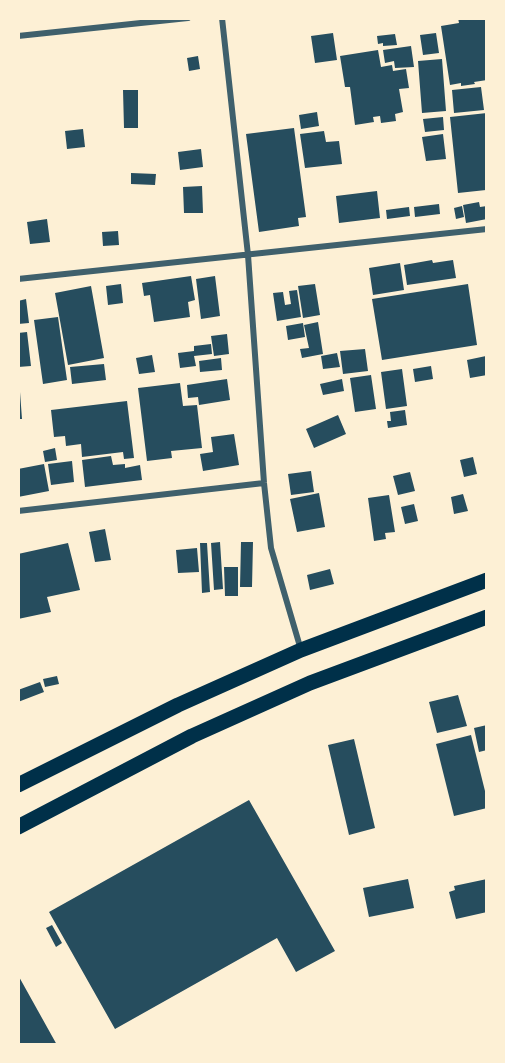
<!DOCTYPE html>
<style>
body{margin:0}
#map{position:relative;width:505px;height:1063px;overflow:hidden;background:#fdf0d5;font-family:"Space Grotesk",sans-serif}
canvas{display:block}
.frame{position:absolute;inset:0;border:20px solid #fdf0d5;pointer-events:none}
</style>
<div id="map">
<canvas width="505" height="1063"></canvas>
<div class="frame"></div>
</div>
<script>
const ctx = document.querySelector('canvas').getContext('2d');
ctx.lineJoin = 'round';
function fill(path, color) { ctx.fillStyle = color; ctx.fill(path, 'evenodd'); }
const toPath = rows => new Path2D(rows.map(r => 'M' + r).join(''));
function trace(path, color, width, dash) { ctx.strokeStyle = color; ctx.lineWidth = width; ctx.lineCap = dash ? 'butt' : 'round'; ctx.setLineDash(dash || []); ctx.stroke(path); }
const building = toPath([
 [458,18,487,18,487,80,474,82,475,84,461,86,461,83,450,85,441,26,459,23],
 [333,33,337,60,315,63,311,36],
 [436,33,439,53,423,55,420,35],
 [395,34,397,45,383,46,383,43,378,44,377,36],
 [411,46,414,67,395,68,394,61,385,63,383,50],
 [378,50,381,67,392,65,393,71,406,69,409,88,399,89,403,112,395,114,396,121,381,123,380,116,373,117,374,122,355,125,350,87,345,87,340,56],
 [198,56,200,69,189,71,187,58],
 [442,59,446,111,422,113,418,61],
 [481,87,484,110,454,113,452,90],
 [123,90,138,90,138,128,124,128],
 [317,112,319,126,301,129,299,115],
 [487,113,486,190,458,193,450,117],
 [443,117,444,130,425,132,423,119],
 [294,128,306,217,298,218,299,226,259,232,246,134],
 [83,129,85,147,67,149,65,131],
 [324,131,326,142,339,141,342,164,305,168,300,134],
 [443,134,446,159,426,161,422,137],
 [201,149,203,167,180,170,178,152],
 [131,173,156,174,155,185,131,184],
 [202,186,203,213,184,213,183,187],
 [377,191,380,218,339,223,336,196],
 [479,202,480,207,487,206,487,219,466,223,463,205],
 [439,204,440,214,415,217,414,207],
 [462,206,464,217,456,219,454,208],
 [409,207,410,216,387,219,386,210],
 [47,219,50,242,30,244,27,222],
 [118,231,119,245,103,246,102,232],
 [432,260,433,263,453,260,456,278,407,285,404,265],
 [400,263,404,290,373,295,369,268],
 [191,276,195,300,188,302,190,317,154,322,150,295,144,296,142,283],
 [215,276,220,316,201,319,196,279],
 [121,284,123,303,108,305,106,286],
 [315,284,320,315,303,318,298,286],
 [468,284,477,345,382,360,372,299],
 [91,286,104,358,68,365,55,293],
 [297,290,301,317,277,321,273,293,283,292,285,305,291,304,289,291],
 [26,299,29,323,18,324,18,301],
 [58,317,67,380,43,384,34,320],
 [318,322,323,354,302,358,300,349,309,348,304,325],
 [303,323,305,337,288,340,286,326],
 [27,332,31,366,18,367,18,333],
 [227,334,229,354,214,356,211,336],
 [211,344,212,354,194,356,196,366,180,368,178,353,194,351,194,346],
 [365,349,368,371,343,374,340,351],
 [337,353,340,367,323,369,321,356],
 [152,355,155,372,139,374,136,358],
 [486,356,487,375,470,378,467,360],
 [221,358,222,370,200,372,199,361],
 [104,364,106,380,72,384,70,367],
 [431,366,433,379,415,382,413,369],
 [402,369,407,406,386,409,381,372],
 [371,375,376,409,355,412,350,378],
 [227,379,230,400,199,405,198,397,188,398,187,385],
 [342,379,344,391,323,395,320,384],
 [180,383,183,406,197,405,202,448,171,451,172,458,147,461,138,388],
 [18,392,20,392,22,419,18,419],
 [127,401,134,458,124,459,123,452,82,457,81,444,66,446,65,436,54,437,51,410],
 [405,410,407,425,388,428,387,421,391,421,390,412],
 [338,415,346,434,314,448,306,429],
 [234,434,239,465,203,471,200,454,213,452,211,437],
 [55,448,57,460,45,462,43,451],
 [111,456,113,465,125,464,125,468,140,465,142,480,85,487,82,460],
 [473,457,477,474,464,477,460,460],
 [72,461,74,482,51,485,48,464],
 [44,464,49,491,18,497,18,469],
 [311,471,314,492,291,495,288,474],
 [410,472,415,491,398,495,393,476],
 [319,493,325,527,297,532,290,499],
 [463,494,468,511,454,514,451,497],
 [389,495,395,532,385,533,386,539,374,541,368,498],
 [414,504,418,521,405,524,401,507],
 [105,529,111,560,95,562,89,532],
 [220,542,223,589,214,590,211,543],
 [241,542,253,542,252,587,240,587],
 [68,543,80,590,47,597,51,612,18,619,18,554],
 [200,543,207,543,210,592,202,593],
 [197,548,199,572,178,573,176,550],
 [224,567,238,567,238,596,225,596],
 [330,569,334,584,310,590,307,575],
 [57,676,59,684,45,687,43,679],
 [40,682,44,692,18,702,18,690],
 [458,695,467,726,437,733,429,702],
 [487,725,487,750,479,752,474,728],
 [471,735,487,799,487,808,454,816,436,744],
 [354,739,375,828,349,835,328,745],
 [249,800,335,951,296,972,277,938,115,1029,49,912],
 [408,879,414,908,369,917,363,888],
 [487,879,487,912,456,919,449,892,455,890,454,886],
 [52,925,62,943,56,947,46,928],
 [18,975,57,1045,18,1045]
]);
const minor = toPath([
 [222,18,248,255,264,483,271,548,301,650],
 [18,36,188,18],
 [18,279,487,229],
 [18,511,264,483]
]);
const primary = toPath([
 [18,785,178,705,301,650,487,580],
 [18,827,192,736,310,683,487,617]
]);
fill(building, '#264d5e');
trace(minor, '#3f606c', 6);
trace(primary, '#003049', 15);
</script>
